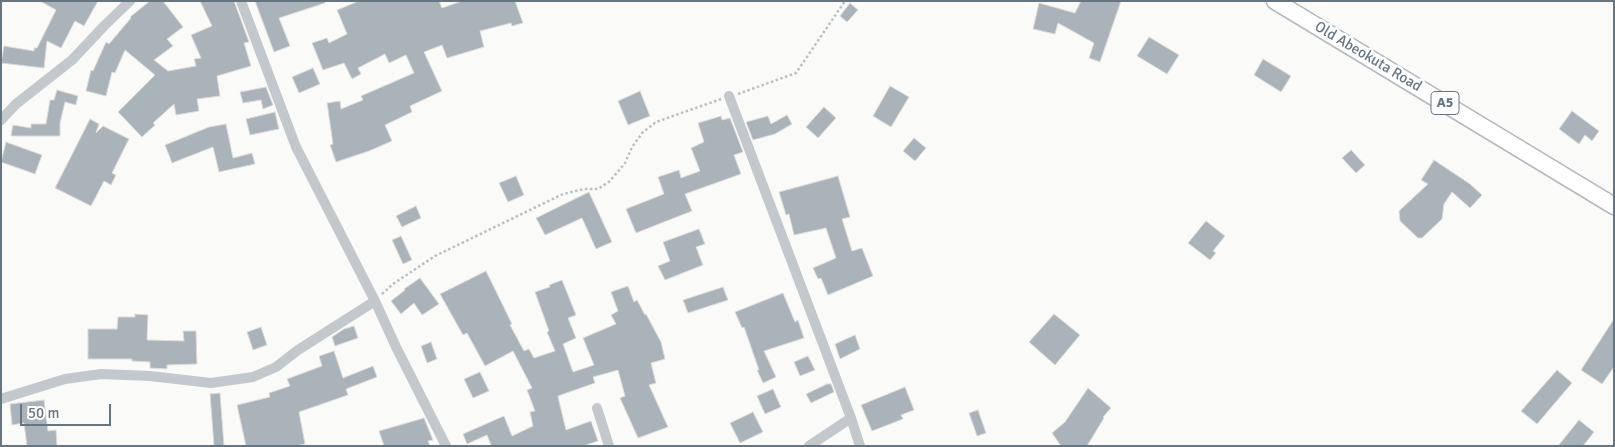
<!DOCTYPE html>
<style>
body{margin:0}
#map{position:relative;width:1615px;height:447px;overflow:hidden;background:#fafaf8;font-family:Signika,sans-serif}
canvas{display:block}
.frame{position:absolute;inset:0;border:2px solid #657683;pointer-events:none}
.scale{position:absolute;left:20px;top:404px;width:91px;height:22px;box-sizing:border-box;border:2px solid #657683;border-top:0;padding-left:6px;font-size:15px;line-height:18px;white-space:nowrap;color:#657683;-webkit-text-stroke:4px #fff;paint-order:stroke}
</style>
<div id="map">
<canvas width="1615" height="447"></canvas>
<div class="frame"></div>
<div class="scale">50 m</div>
</div>
<script>
const ctx = document.querySelector('canvas').getContext('2d');
ctx.lineJoin = 'round';
function fill(path, color) { ctx.fillStyle = color; ctx.fill(path, 'evenodd'); }
const toPath = rows => new Path2D(rows.map(r => 'M' + r).join(''));
function trace(path, color, width, dash) { ctx.strokeStyle = color; ctx.lineWidth = width; ctx.lineCap = dash ? 'butt' : 'round'; ctx.setLineDash(dash || []); ctx.stroke(path); }
function write(font, color, halo, rows, align = 'center') {
  ctx.font = font + ' Signika,sans-serif'; ctx.lineWidth = 5; ctx.setLineDash([]); ctx.textBaseline = 'middle'; ctx.strokeStyle = halo; ctx.fillStyle = color; for (const [text, x, y, turn = 0] of rows) {
    ctx.save(); ctx.translate(x, y); ctx.rotate((+turn || 0) * Math.PI / 180); ctx.textAlign = isNaN(turn) ? turn : align; if (halo) ctx.strokeText(text, 0, 0); ctx.fillText(text, 0, 0); ctx.restore();
  }
}
const building = toPath([
 [40,1,98,1,84,26,75,21,61,48,47,41,44,68,1,63,4,46,34,51,34,48,37,48,56,10,40,1],
 [150,1,163,1,183,27,167,39,173,46,154,60,168,71,196,66,194,59,201,58,191,35,212,26,200,1,234,1,249,42,244,43,251,66,217,76,220,96,197,99,199,111,176,115,174,104,153,123,155,125,142,137,118,112,155,75,125,50,115,73,112,72,106,96,86,91,91,70,93,71,106,42,109,44,131,18,130,17,150,1],
 [255,1,325,1,325,3,279,18,290,46,274,52,255,1],
 [359,1,439,1,442,8,462,1,515,1,523,23,512,26,511,23,480,31,484,47,447,58,442,45,424,52,442,91,410,106,412,112,385,125,392,141,369,151,336,162,330,145,333,144,327,103,340,101,341,109,363,100,361,96,414,73,406,55,389,63,385,54,358,68,361,74,352,79,344,63,323,70,312,43,327,38,329,43,347,34,337,10,359,1],
 [1081,1,1121,1,1100,62,1089,58,1094,43,1058,23,1055,34,1033,29,1039,3,1075,13,1081,1],
 [850,3,858,10,847,22,840,16,850,3],
 [1149,37,1179,55,1167,74,1137,56,1149,37],
 [1263,59,1291,76,1281,92,1254,75,1263,59],
 [313,68,320,84,299,93,292,77,313,68],
 [890,86,909,97,891,127,873,116,890,86],
 [266,87,273,105,263,109,261,100,243,103,240,92,266,87],
 [57,90,78,96,76,105,65,102,60,123,60,136,11,136,13,125,31,128,31,124,46,124,50,100,54,100,57,90],
 [640,91,650,116,628,125,618,101,640,91],
 [824,107,836,118,818,138,806,127,824,107],
 [1572,111,1599,131,1592,141,1585,135,1579,144,1559,129,1572,111],
 [275,112,279,129,250,135,246,119,275,112],
 [787,115,792,124,775,134,753,140,746,122,768,116,771,124,787,115],
 [721,116,722,120,730,118,743,152,734,155,741,174,685,194,692,211,636,233,626,209,664,194,658,177,679,170,681,178,700,171,691,148,704,142,698,123,721,116],
 [90,119,99,124,96,133,103,126,129,139,112,173,116,175,111,185,104,181,91,206,55,188,90,119],
 [226,124,233,158,252,153,255,164,219,172,213,147,172,163,165,145,209,127,226,124],
 [914,138,926,148,915,161,903,151,914,138],
 [6,142,42,155,35,174,1,162,6,142],
 [1351,150,1365,165,1356,173,1342,158,1351,150],
 [1434,160,1470,184,1482,195,1470,208,1452,192,1444,204,1442,219,1422,238,1418,238,1400,221,1399,211,1428,184,1421,180,1434,160],
 [516,176,524,195,508,202,499,183,516,176],
 [838,176,850,217,842,219,852,251,862,248,873,276,828,295,821,278,818,279,813,268,836,258,826,228,794,235,789,214,786,215,779,192,838,176],
 [589,192,612,242,596,249,582,218,545,235,536,218,589,192],
 [416,206,421,218,402,227,396,216,416,206],
 [1206,221,1225,236,1213,251,1216,253,1210,260,1188,243,1206,221],
 [699,229,705,244,696,247,703,265,665,280,658,266,670,261,663,242,699,229],
 [401,236,412,260,403,264,392,240,401,236],
 [486,271,512,324,510,325,524,351,529,349,534,358,555,351,547,332,549,331,535,292,550,287,549,285,562,280,576,315,568,318,576,338,563,344,573,372,594,365,583,338,616,324,611,315,618,311,611,292,628,286,634,302,637,300,645,315,646,314,661,342,665,359,651,363,656,383,649,385,668,427,638,438,620,398,625,396,618,370,593,377,595,383,558,396,558,397,566,430,591,421,598,441,583,446,490,446,491,445,487,435,467,444,463,434,504,416,512,436,533,426,530,412,535,411,527,390,532,388,513,351,485,366,467,333,463,335,440,294,486,271],
 [420,278,439,304,422,315,414,303,401,314,391,301,405,290,404,289,420,278],
 [723,287,728,300,688,313,683,300,723,287],
 [783,293,795,322,798,320,804,338,764,351,776,377,763,383,757,370,759,370,744,327,742,328,735,312,783,293],
 [135,314,148,315,147,340,184,341,183,331,196,331,197,364,167,365,167,369,150,368,150,362,132,361,132,359,88,359,88,329,117,329,118,317,135,317,135,314],
 [1054,314,1080,335,1055,365,1029,342,1054,314],
 [1614,319,1614,367,1602,384,1581,370,1614,319],
 [354,326,358,338,335,346,332,337,344,329,354,326],
 [261,327,267,345,253,350,247,332,261,327],
 [855,335,860,349,840,359,835,344,855,335],
 [431,342,437,359,427,363,421,346,431,342],
 [334,351,343,378,373,366,377,377,346,389,348,395,299,412,305,444,295,446,246,446,237,405,270,397,269,393,290,386,287,379,322,366,319,356,334,351],
 [808,356,815,370,800,376,794,362,808,356],
 [1557,370,1572,383,1537,424,1521,411,1557,370],
 [480,372,489,391,473,398,464,379,480,372],
 [827,384,831,384,834,392,811,403,806,394,827,384],
 [905,387,914,410,901,415,903,419,872,431,861,405,905,387],
 [1088,388,1111,408,1103,417,1104,418,1087,446,1061,446,1052,433,1065,422,1088,388],
 [773,389,781,407,765,414,757,396,773,389],
 [220,393,224,446,214,446,210,394,220,393],
 [44,400,48,431,56,430,57,446,27,446,24,423,12,425,10,404,44,400],
 [978,410,986,433,977,436,969,413,978,410],
 [753,412,763,432,740,443,730,423,753,412],
 [424,418,433,440,428,441,430,446,384,446,379,431,424,418],
 [1579,420,1594,432,1583,446,1558,446,1579,420]
]);
const path = toPath([
 [738,94,796,73,845,1],
 [382,294,393,284,435,256,563,194,584,189,598,189,610,181,625,163,632,147,643,132,656,122,721,99]
]);
const minor = toPath([
 [241,1,296,147,375,301,396,347,446,446],
 [729,96,851,418,860,446],
 [1,120,16,104,72,60,104,26,130,1],
 [1,399,65,379,101,374,150,376,211,383,253,377,276,367,298,350,375,301],
 [597,408,609,446],
 [809,446,851,418]
]);
const trunk = toPath([
 [1275,1,1614,206]
]);
const shields = [
 [1445,103,28]
];
const shieldNames = [
 ["A5",1445,103]
];
const streetNames = [
 ["Old Abeokuta Road",1368,57,31]
];
fill(building, '#aab3b9');
trace(building, '#dcdcda', 1);
trace(trunk, '#b4b9bd', 19);
trace(path, '#bbbfc2', 2.5, [2.5, 2.5]);
trace(minor, '#c3c8cc', 10);
trace(trunk, '#fff', 16);
for (const [x, y, w] of shields) { const box = new Path2D(); box.roundRect(x - w / 2, y - 11.5, w, 23, 4); ctx.fillStyle = '#fff'; ctx.fill(box); trace(box, '#657683', 1); }
write('bold 14px', '#657683', null, shieldNames);
write('15px', '#657683', '#fff', streetNames);
</script>
